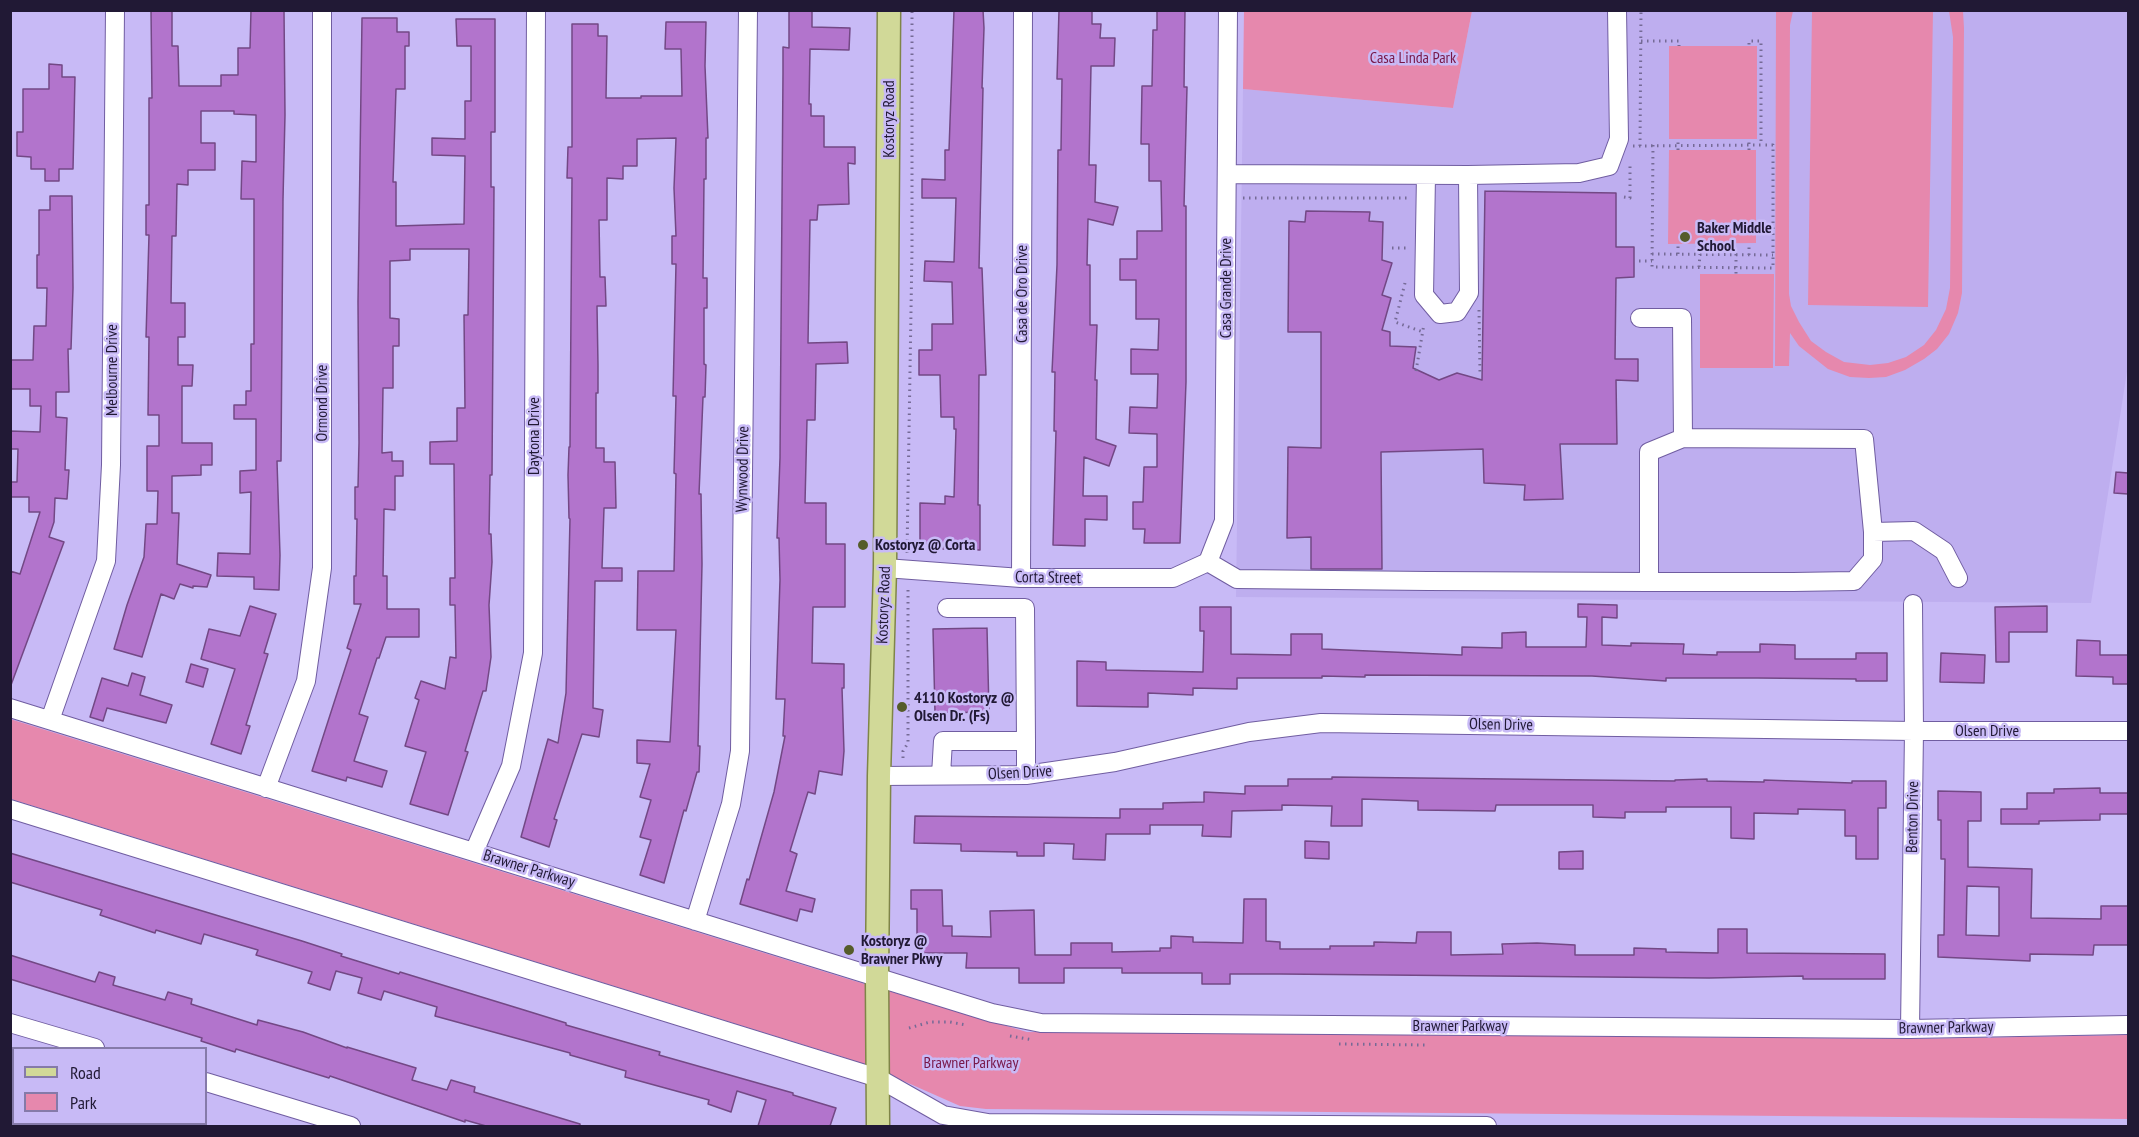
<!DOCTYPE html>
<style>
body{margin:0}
#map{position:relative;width:2139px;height:1137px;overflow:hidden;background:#c8baf6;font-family:"PT Sans Narrow",sans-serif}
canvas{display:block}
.frame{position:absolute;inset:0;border:12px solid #211935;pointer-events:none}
.legend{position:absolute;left:12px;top:1047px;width:195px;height:78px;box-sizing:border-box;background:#c8baf6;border:2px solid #857aa9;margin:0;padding:8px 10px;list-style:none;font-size:18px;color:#211935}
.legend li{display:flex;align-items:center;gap:12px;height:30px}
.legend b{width:30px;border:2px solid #857aa9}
</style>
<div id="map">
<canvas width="2139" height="1137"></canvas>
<div class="frame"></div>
<ul class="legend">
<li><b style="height:8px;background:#d1d998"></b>Road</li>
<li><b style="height:16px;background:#e688ad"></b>Park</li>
</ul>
</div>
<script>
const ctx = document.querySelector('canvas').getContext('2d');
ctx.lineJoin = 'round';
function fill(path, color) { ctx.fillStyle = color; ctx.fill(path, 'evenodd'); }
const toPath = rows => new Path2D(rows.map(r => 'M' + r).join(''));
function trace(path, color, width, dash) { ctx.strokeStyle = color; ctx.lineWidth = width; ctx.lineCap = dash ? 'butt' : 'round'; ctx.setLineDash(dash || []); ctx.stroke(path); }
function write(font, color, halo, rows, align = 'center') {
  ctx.font = font + ' "PT Sans Narrow",sans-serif'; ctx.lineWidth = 5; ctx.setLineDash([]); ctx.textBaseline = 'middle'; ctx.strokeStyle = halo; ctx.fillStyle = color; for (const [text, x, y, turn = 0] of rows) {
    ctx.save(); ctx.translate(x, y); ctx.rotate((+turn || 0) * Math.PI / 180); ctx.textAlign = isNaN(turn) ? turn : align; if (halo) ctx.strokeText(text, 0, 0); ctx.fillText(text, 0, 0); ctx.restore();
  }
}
const built = toPath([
 [1472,11,2128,11,2128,365,2091,603,1236,597,1243,89,1453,108]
]);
const green = toPath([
 [1244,11,1472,11,1453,108,1243,89],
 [1776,11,1793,11,1790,25,1789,229,1789,294,1791,306,1799,322,1811,341,1826,352,1844,362,1870,365,1888,363,1906,357,1924,345,1936,330,1946,309,1950,288,1953,37,1949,11,1963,11,1964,28,1962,293,1958,313,1949,334,1937,349,1924,359,1905,370,1886,377,1869,378,1850,377,1828,369,1799,346,1790,333,1789,366,1775,366],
 [1812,11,1933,11,1928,307,1808,305],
 [1669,46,1757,46,1757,139,1669,139],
 [1669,150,1756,150,1756,243,1668,244],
 [1700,274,1774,274,1773,368,1700,368],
 [10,719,848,979,1027,1032,1912,1039,2128,1035,2128,1119,986,1109,960,1106,908,1083,846,1058,11,799]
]);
const building = toPath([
 [151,10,172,10,172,46,178,46,179,86,221,86,221,75,238,75,238,48,250,48,251,10,284,10,285,115,283,199,281,461,277,461,280,555,279,590,254,589,254,577,217,576,218,553,250,554,251,492,240,493,240,471,256,470,256,419,234,419,234,405,246,405,246,391,251,391,251,344,254,344,254,199,241,199,242,161,256,162,256,115,234,114,234,111,201,111,201,143,215,143,215,170,188,170,188,185,177,184,176,236,172,236,171,303,185,303,185,337,178,337,178,365,193,365,192,386,182,386,182,443,212,443,212,465,201,465,201,475,172,476,172,513,179,513,177,564,211,575,207,587,193,586,193,588,180,584,174,599,161,594,142,657,114,649,127,605,144,557,146,524,157,524,158,491,147,491,147,446,159,446,159,415,148,415,149,337,146,337,149,235,146,235,146,205,149,205,149,98,152,98,151,10],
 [789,10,812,10,812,27,850,28,849,50,810,49,809,104,811,104,811,116,824,116,824,147,855,147,855,164,848,163,849,204,818,205,817,220,810,220,808,343,847,342,848,363,816,364,815,420,807,420,805,503,826,503,826,544,845,544,845,607,813,607,812,663,844,664,844,688,842,688,844,751,842,775,819,771,815,794,808,792,790,851,797,854,786,891,815,899,812,912,800,909,797,921,740,904,747,879,749,880,774,792,785,736,783,736,785,699,776,699,780,580,779,538,777,538,780,458,783,73,783,47,789,48,789,10],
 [954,10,983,10,984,28,982,88,983,88,979,268,982,268,986,375,979,375,978,505,980,505,980,550,943,549,944,544,920,544,920,503,945,504,945,496,954,497,956,429,954,429,954,417,941,417,940,375,919,375,919,350,932,350,932,324,953,324,952,282,924,281,925,261,954,262,956,198,922,198,922,179,945,180,945,150,949,150,954,10],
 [1059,10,1092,10,1092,24,1101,24,1100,38,1115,38,1114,66,1091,66,1089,165,1096,165,1095,202,1118,207,1113,225,1088,219,1087,265,1090,265,1090,325,1097,325,1095,380,1097,380,1096,439,1116,446,1109,466,1084,457,1083,496,1107,496,1107,520,1085,519,1085,546,1053,545,1056,431,1054,431,1055,372,1052,372,1057,265,1058,150,1061,150,1062,79,1057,79,1059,10],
 [1157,10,1185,10,1184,87,1187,87,1184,206,1186,206,1186,382,1180,543,1144,543,1145,529,1133,529,1133,502,1143,502,1144,467,1157,467,1157,434,1129,433,1130,407,1157,408,1158,374,1131,374,1131,349,1158,350,1159,319,1136,319,1136,280,1120,280,1120,259,1137,259,1137,231,1162,231,1161,181,1149,181,1149,144,1141,144,1142,86,1152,86,1153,30,1157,30,1157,10],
 [362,18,397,18,397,32,409,32,409,46,405,46,405,89,396,89,393,182,396,182,396,226,464,224,465,156,432,155,432,138,465,139,465,101,471,101,471,46,457,46,456,19,495,19,495,132,491,132,491,187,494,187,492,475,490,475,489,534,491,534,492,562,489,605,491,657,486,691,483,691,465,751,468,752,448,815,410,804,426,752,405,746,419,700,415,698,421,681,445,689,450,657,456,658,455,605,450,605,450,578,455,578,454,464,430,464,430,442,457,441,457,408,465,408,464,315,468,315,469,249,410,249,410,260,390,261,390,318,399,319,399,346,393,346,393,388,383,388,382,453,392,452,392,461,403,461,403,476,395,476,395,510,384,509,383,576,387,576,387,609,419,609,419,637,386,637,379,658,377,658,359,714,368,717,354,761,387,771,382,787,347,777,346,781,312,771,351,650,347,648,361,604,354,604,354,576,356,576,357,519,355,519,355,487,358,487,359,443,358,302,362,18],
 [666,22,706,22,705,66,708,138,706,138,706,179,704,179,703,278,707,278,707,308,704,308,704,364,706,365,705,397,703,397,699,494,701,494,702,564,698,746,700,746,699,772,697,772,686,811,684,810,664,883,640,875,651,840,640,837,651,800,640,797,650,764,637,763,637,740,670,742,676,630,637,630,638,571,674,571,676,474,674,473,676,396,673,396,676,264,672,264,672,236,676,236,674,188,676,138,637,139,637,166,623,166,623,179,607,178,607,220,599,220,600,277,605,277,606,306,597,306,598,365,598,393,596,393,596,448,604,448,604,462,615,462,616,508,604,508,602,568,622,568,622,581,595,581,593,708,603,710,599,737,582,734,554,819,557,820,549,847,521,837,548,739,558,743,566,693,570,519,569,518,568,475,569,447,570,447,572,178,567,178,568,147,572,147,572,24,598,24,598,36,607,36,606,98,641,98,641,96,682,96,681,49,665,49,666,22],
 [49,64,62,65,62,77,75,77,73,169,59,169,59,181,45,181,45,169,31,169,31,157,17,156,17,132,23,132,23,89,49,89,49,64],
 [1485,191,1616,193,1616,247,1634,247,1634,277,1616,278,1615,359,1638,359,1638,381,1616,380,1617,444,1560,444,1563,499,1524,500,1525,485,1484,483,1483,449,1381,452,1382,569,1311,569,1311,537,1287,538,1288,447,1321,448,1321,332,1288,332,1289,221,1305,222,1306,211,1370,212,1369,221,1383,222,1382,260,1392,263,1382,295,1391,298,1382,330,1390,332,1390,346,1416,347,1413,368,1439,380,1457,373,1482,380,1485,191],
 [50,196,72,196,73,288,71,349,68,349,69,392,56,392,56,417,67,418,65,470,69,470,67,499,55,498,54,522,49,537,64,542,11,685,10,571,20,574,40,512,29,512,29,497,10,497,10,482,17,482,18,449,10,449,10,431,40,432,41,406,30,406,30,389,10,389,10,360,33,360,34,326,46,326,47,288,37,288,37,255,39,255,39,210,50,210,50,196],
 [2116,472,2128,473,2128,494,2114,493,2116,472],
 [1578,604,1617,605,1617,618,1602,617,1602,645,1631,646,1631,643,1684,644,1683,654,1717,655,1717,652,1760,652,1760,644,1795,645,1795,659,1856,659,1856,653,1887,653,1887,681,1856,681,1856,679,1758,678,1666,678,1666,681,1592,676,1365,675,1365,677,1322,676,1322,678,1237,678,1237,689,1193,688,1193,695,1148,693,1148,707,1077,706,1077,661,1106,662,1106,670,1203,672,1204,631,1200,631,1200,607,1231,607,1231,654,1291,655,1291,634,1322,634,1322,649,1462,655,1462,647,1502,648,1502,633,1526,632,1526,647,1586,647,1587,617,1578,617,1578,604],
 [250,606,276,614,264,653,268,654,246,725,250,726,241,754,211,744,235,669,201,659,209,629,240,636,250,606],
 [2047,606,2047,632,2009,632,2009,662,1996,662,1995,607,2047,606],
 [987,628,989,712,935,713,933,629,987,628],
 [2077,640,2100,641,2100,655,2128,655,2128,684,2113,684,2113,677,2076,676,2077,640],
 [1941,653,1985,655,1984,683,1940,682,1941,653],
 [191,664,208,669,203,687,186,682,191,664],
 [132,673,145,677,140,695,172,705,166,723,107,708,103,721,90,717,102,678,128,686,132,673],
 [1332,777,1675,781,1675,780,1707,779,1707,781,1764,782,1764,780,1852,783,1852,781,1886,781,1886,808,1878,808,1878,859,1856,859,1856,836,1845,836,1845,810,1798,809,1798,814,1754,813,1754,839,1731,838,1731,807,1666,807,1666,812,1625,812,1625,818,1593,817,1593,805,1496,805,1495,811,1418,810,1418,801,1362,799,1362,826,1331,826,1332,806,1282,805,1282,810,1232,811,1231,837,1202,836,1203,825,1150,825,1150,834,1106,834,1105,860,1073,859,1074,844,1044,843,1044,856,1017,856,1017,852,961,851,961,844,914,843,915,816,1120,818,1120,809,1163,809,1163,803,1204,802,1204,792,1245,794,1245,786,1288,786,1288,779,1332,779,1332,777],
 [2100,788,2100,793,2128,793,2128,814,2100,814,2100,820,2039,821,2039,824,2001,824,2001,809,2027,809,2027,793,2054,793,2054,789,2100,788],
 [1938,791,1981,792,1981,821,1968,821,1968,867,2032,869,2031,918,2101,919,2101,906,2128,906,2128,945,2094,945,2093,955,2030,954,2030,961,1938,957,1938,935,1944,935,1945,859,1941,859,1941,820,1938,820,1938,791],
 [1967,886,1999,887,1999,936,1966,935,1967,886],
 [1305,841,1329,842,1329,859,1305,858,1305,841],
 [1583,851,1583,869,1559,869,1559,852,1583,851],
 [10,853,302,941,342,954,341,956,399,974,400,972,524,1010,566,1023,566,1025,660,1052,659,1055,793,1093,793,1095,836,1108,830,1126,758,1126,766,1100,737,1091,731,1112,708,1104,709,1100,625,1077,626,1071,570,1055,570,1053,435,1016,437,1007,384,991,381,1000,358,993,362,978,336,971,330,990,308,983,312,972,256,955,258,950,204,934,201,944,156,930,155,933,100,915,102,910,10,882,10,853],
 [911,890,942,890,943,926,952,926,952,936,991,937,990,911,1034,910,1035,955,1071,955,1071,943,1112,943,1112,952,1160,951,1160,948,1171,948,1171,936,1193,937,1193,942,1243,943,1244,899,1266,899,1266,941,1280,942,1280,949,1330,949,1330,946,1374,946,1374,942,1416,943,1417,932,1451,932,1451,955,1503,954,1502,944,1537,943,1575,945,1575,955,1634,955,1634,948,1666,949,1666,952,1718,953,1718,929,1747,929,1747,953,1885,954,1885,979,1803,979,1803,976,1709,978,1280,974,1230,974,1230,984,1202,984,1202,973,1122,973,1122,968,1064,968,1064,983,1019,983,1019,968,966,968,967,953,917,953,917,909,911,909,911,890],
 [10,955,95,982,99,972,115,977,113,985,165,1000,168,992,192,999,191,1004,257,1025,258,1020,303,1032,347,1048,347,1047,416,1068,412,1080,447,1090,451,1080,475,1087,474,1092,580,1124,580,1126,486,1126,465,1120,465,1122,330,1076,329,1078,236,1049,235,1052,201,1041,202,1038,10,979,10,955]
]);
const path = toPath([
 [1641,41,1679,41,1679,46],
 [1653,145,1652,267,1773,268,1773,145,1761,145],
 [1633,146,1761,145,1761,41,1749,41,1749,46],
 [1640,146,1641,10],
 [1678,150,1678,139],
 [1749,150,1749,139],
 [1624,197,1630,198,1630,163],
 [1243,198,1410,198],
 [1392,248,1407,248],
 [1652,254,1773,255],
 [1678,254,1678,243],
 [1736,254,1736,274],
 [1749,255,1749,244],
 [1639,261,1652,261],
 [1699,267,1700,254],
 [1405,283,1395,322,1423,332],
 [1479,310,1480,372],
 [1416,371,1424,324],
 [907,553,912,250,912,10],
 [903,758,903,751,908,743,908,587],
 [909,1028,930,1022,950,1022,966,1025],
 [1010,1036,1033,1040],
 [1339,1044,1425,1045]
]);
const minor = toPath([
 [1227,174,1468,175,1579,173,1609,166,1619,139,1617,10],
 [1426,175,1424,295,1440,314,1457,312,1469,293,1468,175],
 [1640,318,1682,318,1683,438],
 [1873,532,1914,531,1944,551,1958,578],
 [1208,562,1237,579,1428,581,1649,582,1793,582,1854,581,1873,559,1873,532,1864,439,1683,438,1649,452,1649,582],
 [1208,562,1224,521,1228,10],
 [885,568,1021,578,1173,578,1208,562],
 [1021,578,1023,10],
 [10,708,992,1013,1041,1023,1910,1029,2128,1025],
 [50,720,106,561,111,465,115,10],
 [1026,741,1026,775],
 [941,775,943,741,1026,741,1025,608,947,608],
 [879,776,1026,775,1115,762,1249,732,1321,723,1914,731,2128,731],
 [266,788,306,681,322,568,322,10],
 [10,809,878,1078,943,1115,988,1123,1487,1126],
 [474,852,511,766,533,653,536,10],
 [695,921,731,804,740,751,748,10],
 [10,1023,95,1048],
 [1910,1029,1914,731,1913,604],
 [206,1082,351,1126]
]);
const major = toPath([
 [878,1126,877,977,879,776,885,568,889,10]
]);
const markers = [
 [1685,237,6,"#555c2a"],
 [863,545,6,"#555c2a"],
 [902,707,6,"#555c2a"],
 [849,950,6,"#555c2a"]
];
const parkNames = [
 ["Casa Linda Park",1413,58],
 ["Brawner Parkway",971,1063]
];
const streetNames = [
 ["Kostoryz Road",889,119,-90],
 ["Casa Grande Drive",1226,288,-90],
 ["Casa de Oro Drive",1022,294,-90],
 ["Melbourne Drive",112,370,-90],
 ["Ormond Drive",322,403,-90],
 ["Daytona Drive",534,436,-90],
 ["Wynwood Drive",743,469,-89],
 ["Corta Street",1048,578,1],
 ["Kostoryz Road",884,605,-88],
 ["Olsen Drive",1501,725,1],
 ["Olsen Drive",1987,731],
 ["Olsen Drive",1020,773,-3],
 ["Benton Drive",1913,817,-89],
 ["Brawner Parkway",529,869,17],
 ["Brawner Parkway",1460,1026],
 ["Brawner Parkway",1946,1028,-1]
];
const poiNames = [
 ["Baker Middle",1697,228],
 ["School",1697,246],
 ["Kostoryz @ Corta",875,545],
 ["4110 Kostoryz @",914,698],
 ["Olsen Dr. (Fs)",914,716],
 ["Kostoryz @",861,941],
 ["Brawner Pkwy",861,959]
];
fill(built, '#beaeef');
fill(green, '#e688ad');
fill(building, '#b274cc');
trace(building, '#734885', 1.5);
trace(minor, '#705da1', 20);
trace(major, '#7f8548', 25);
trace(path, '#756a96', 3, [1.5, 4.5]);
trace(minor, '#fff', 18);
trace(major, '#d1d998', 22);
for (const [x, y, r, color] of markers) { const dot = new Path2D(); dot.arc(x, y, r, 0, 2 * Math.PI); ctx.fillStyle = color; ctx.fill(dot); trace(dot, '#c8baf6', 2); }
write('16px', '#781748', '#c8baf6', parkNames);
write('16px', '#211935', '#c8baf6', streetNames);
write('bold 16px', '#211935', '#c8baf6', poiNames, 'left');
</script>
